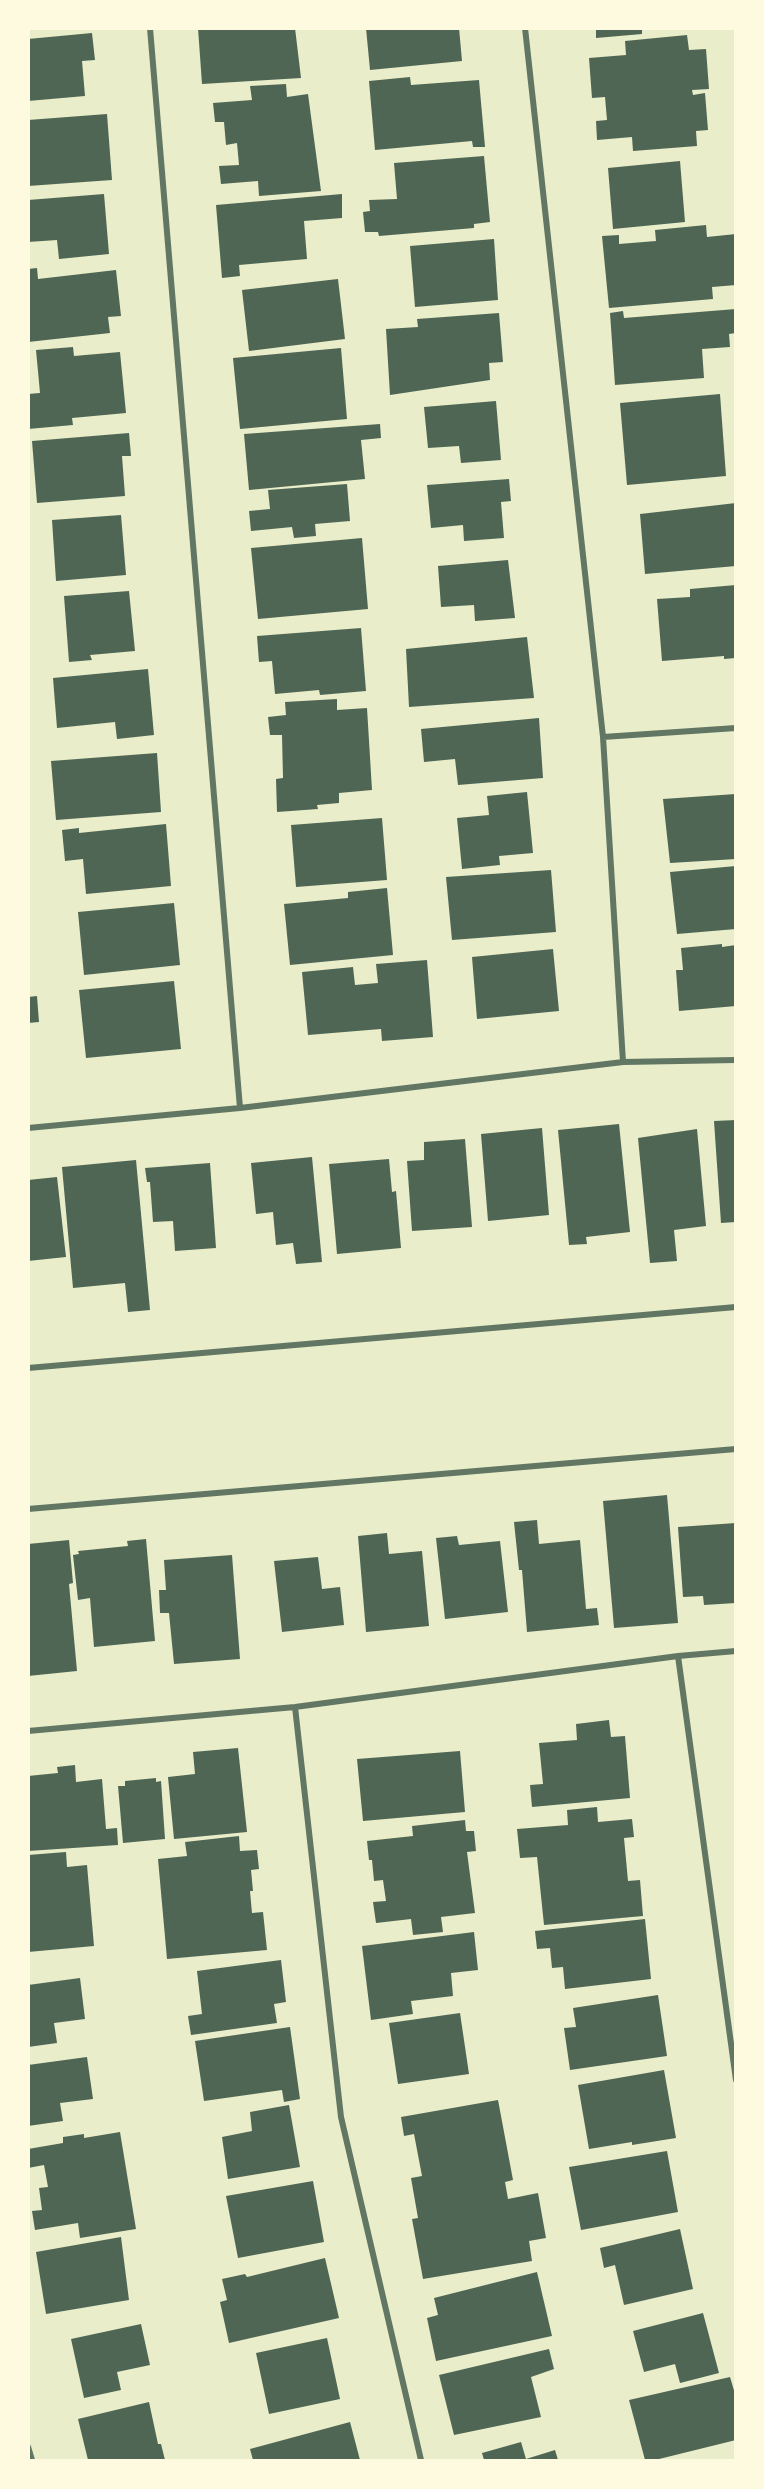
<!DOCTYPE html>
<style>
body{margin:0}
#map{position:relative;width:764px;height:2489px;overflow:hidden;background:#e9edc9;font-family:"Public Sans",sans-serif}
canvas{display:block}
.frame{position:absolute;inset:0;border:30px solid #fefae0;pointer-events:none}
</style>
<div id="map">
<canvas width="764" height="2489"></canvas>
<div class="frame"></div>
</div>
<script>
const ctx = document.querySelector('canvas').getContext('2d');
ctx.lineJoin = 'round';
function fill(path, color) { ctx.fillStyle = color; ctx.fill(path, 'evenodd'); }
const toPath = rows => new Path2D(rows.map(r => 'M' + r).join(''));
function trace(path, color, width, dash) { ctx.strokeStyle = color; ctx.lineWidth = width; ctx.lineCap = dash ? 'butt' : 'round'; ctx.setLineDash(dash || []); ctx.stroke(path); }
const building = toPath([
 [198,28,295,28,301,78,202,84],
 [366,28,459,28,462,61,370,70],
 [596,28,642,28,642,34,596,38],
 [92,33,95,60,82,61,85,96,28,101,28,39],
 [687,35,689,50,706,49,709,89,692,90,693,95,705,93,708,130,696,131,697,146,633,151,632,137,597,140,596,121,607,120,605,97,592,98,589,58,626,55,625,41],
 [410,77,411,85,479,80,485,147,473,147,472,141,375,150,369,81],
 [286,84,287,97,308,94,321,191,259,196,258,181,221,184,219,166,239,165,237,143,226,145,224,122,215,122,213,103,252,100,250,86],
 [107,114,112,180,28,186,28,120],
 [484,156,490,222,474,224,474,228,379,236,378,232,365,232,363,212,370,211,369,200,397,199,394,163],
 [680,161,685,222,613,229,608,168],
 [104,194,109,254,59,259,57,240,28,242,28,200],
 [342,194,342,218,304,221,307,259,239,265,240,276,222,278,216,205],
 [706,225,707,237,736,234,736,285,712,287,713,299,609,308,602,236,619,235,619,244,656,241,655,230],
 [494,239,498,300,415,307,410,246],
 [37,268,38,279,116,270,121,316,108,317,110,333,28,342,28,269],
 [338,279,345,339,249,351,242,290],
 [736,309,736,333,729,334,730,347,702,349,704,378,615,385,610,313,623,311,624,318],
 [499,313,503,362,489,363,490,380,390,395,386,329,418,327,417,319],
 [73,347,74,356,120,352,126,413,72,418,73,425,28,429,28,394,40,393,36,350],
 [341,348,347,419,240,429,233,358],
 [720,394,726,476,627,485,620,403],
 [496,401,501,460,461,463,459,446,428,448,424,407],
 [380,424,381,438,361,440,365,479,249,490,244,434],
 [129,433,131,456,122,456,125,496,37,503,32,441],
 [509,479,511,501,501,502,504,538,464,541,463,525,431,528,427,485],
 [347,484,350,521,315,524,316,536,294,538,292,527,251,531,249,511,270,509,268,490],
 [736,503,736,566,645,574,640,514],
 [121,515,126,575,56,581,52,520],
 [362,538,368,609,258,619,251,548],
 [508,560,515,618,475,621,474,605,441,607,438,566],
 [736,585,736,658,724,659,724,656,662,661,657,599,690,597,690,589],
 [129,591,135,651,90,655,92,660,69,662,64,596],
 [361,628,366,691,320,695,319,690,275,694,272,661,259,662,257,636],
 [527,637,534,698,409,707,406,649],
 [148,669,154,735,117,739,115,722,57,728,53,678],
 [337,699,337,710,367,708,372,790,339,793,339,803,317,805,318,809,277,812,276,779,283,778,282,735,270,735,268,717,286,715,285,702],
 [539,718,543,778,458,785,455,759,424,762,421,729],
 [157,753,161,812,56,820,51,761],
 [527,792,533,853,499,856,500,865,462,869,457,818,489,815,487,796],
 [736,794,736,859,670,863,663,799],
 [382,818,387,880,296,887,291,825],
 [166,824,171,886,86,894,83,859,65,861,62,830,79,828,79,833],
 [736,866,736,929,677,934,670,872],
 [551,870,556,932,452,940,446,877],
 [387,888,393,955,290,965,284,904,348,898,348,892],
 [174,903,180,965,84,975,78,912],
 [722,944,722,947,736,945,736,1006,679,1011,676,970,683,970,681,948],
 [553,949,559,1011,477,1019,472,957],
 [427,960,433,1037,382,1041,381,1029,308,1035,302,972,353,967,355,985,378,983,376,964],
 [174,981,181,1049,86,1058,79,990],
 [37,996,39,1022,28,1023,28,997],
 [736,1120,736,1222,721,1223,714,1121],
 [619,1124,630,1232,586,1237,587,1244,569,1245,558,1130],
 [542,1128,549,1215,488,1221,481,1134],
 [697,1129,706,1226,674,1230,677,1261,650,1263,638,1138],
 [465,1139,472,1227,412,1231,407,1161,424,1160,424,1142],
 [312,1157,322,1262,296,1264,293,1243,276,1245,273,1212,256,1214,251,1163],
 [389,1159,392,1192,396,1191,401,1248,337,1254,329,1164],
 [136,1160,150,1310,128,1312,125,1283,73,1288,62,1167],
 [210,1163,216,1248,175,1251,173,1221,153,1222,150,1182,147,1182,145,1168],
 [57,1177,66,1257,28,1261,28,1180],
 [667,1495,678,1623,614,1628,603,1501],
 [537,1520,539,1544,580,1540,586,1609,597,1608,599,1625,527,1632,522,1570,519,1570,514,1522],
 [736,1523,736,1603,704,1605,703,1596,683,1597,678,1527],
 [387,1533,389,1554,422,1551,429,1626,366,1632,358,1536],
 [457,1536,459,1545,500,1541,508,1612,445,1619,436,1538],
 [146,1539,155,1641,94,1647,90,1598,78,1600,73,1555,79,1554,78,1551,128,1546,127,1541],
 [69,1540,73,1583,69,1584,77,1671,28,1676,28,1544],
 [232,1555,240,1659,174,1664,169,1613,160,1613,159,1590,166,1590,164,1560],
 [318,1557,322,1589,340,1587,344,1625,282,1632,274,1561],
 [609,1720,611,1737,625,1736,630,1798,532,1807,530,1785,543,1784,539,1743,577,1740,576,1724],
 [238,1748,247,1832,174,1839,168,1777,195,1774,193,1752],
 [460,1751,465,1812,363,1821,357,1759],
 [75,1765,76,1782,102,1779,106,1829,117,1828,118,1845,28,1851,28,1776,58,1773,57,1767],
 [156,1778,156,1782,161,1781,165,1839,123,1843,118,1786,125,1786,125,1781],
 [597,1807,598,1822,632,1819,634,1837,624,1838,628,1881,640,1880,643,1916,544,1925,537,1857,520,1858,517,1829,568,1825,567,1810],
 [465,1820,466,1831,474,1831,476,1851,467,1852,475,1913,441,1917,443,1932,413,1935,411,1919,376,1923,373,1902,386,1901,383,1880,374,1881,372,1860,369,1860,367,1841,413,1836,412,1826],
 [239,1836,240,1851,257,1850,259,1869,251,1870,253,1891,250,1891,252,1913,263,1912,267,1950,167,1959,158,1859,187,1856,185,1842],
 [66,1852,67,1867,87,1865,94,1946,28,1952,28,1855],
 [645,1919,651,1979,565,1989,563,1967,552,1968,550,1948,537,1949,535,1931],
 [474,1932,478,1970,451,1973,453,1996,411,2001,413,2014,371,2020,362,1946],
 [281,1960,286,2002,274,2004,277,2023,191,2035,188,2016,202,2014,197,1971],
 [80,1978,85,2019,54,2023,57,2043,28,2047,28,1985],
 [658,1995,667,2056,570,2070,564,2028,576,2027,573,2008],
 [460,2013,469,2074,398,2084,389,2023],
 [290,2027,300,2099,284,2102,282,2090,204,2101,195,2041],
 [87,2057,93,2099,60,2103,63,2121,28,2126,28,2065],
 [664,2070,676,2138,632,2145,632,2142,589,2149,578,2085],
 [498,2100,513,2180,505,2182,508,2199,538,2193,546,2238,529,2241,532,2261,423,2279,412,2219,418,2218,411,2178,422,2176,414,2134,404,2136,401,2117],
 [289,2105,300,2167,228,2179,222,2137,252,2131,250,2112],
 [120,2132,136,2229,80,2238,78,2223,35,2230,32,2211,42,2210,39,2188,48,2187,44,2165,28,2168,28,2149,63,2143,63,2137,84,2134,84,2138],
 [667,2151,678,2212,581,2230,569,2167],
 [313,2181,324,2242,238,2258,226,2196],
 [680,2229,693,2289,624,2305,615,2265,604,2268,600,2248],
 [121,2237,129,2300,46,2314,36,2252],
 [325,2258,339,2318,229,2343,220,2302,227,2300,222,2279,245,2274,247,2277],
 [537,2272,552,2336,436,2361,427,2318,438,2315,434,2298],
 [703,2313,719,2373,680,2383,675,2364,644,2372,633,2331],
 [141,2324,150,2365,117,2372,121,2390,84,2398,71,2339],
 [327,2338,340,2399,269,2414,256,2353],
 [549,2349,554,2369,531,2377,541,2417,454,2435,439,2375],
 [730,2377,736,2397,736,2440,655,2460,645,2460,629,2400],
 [149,2402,158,2444,161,2444,165,2460,88,2460,78,2419],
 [350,2422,360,2460,253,2460,250,2449],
 [521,2442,526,2459,555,2450,558,2460,484,2460,482,2453]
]);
const minor = toPath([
 [150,28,240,1108],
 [525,28,603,737,623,1062],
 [603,737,736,728],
 [28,1128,240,1108,623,1062,736,1060],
 [28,1368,736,1307],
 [28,1509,736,1449],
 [678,1656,736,2080],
 [295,1707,341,2117,421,2460],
 [28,1731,295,1707,678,1656,736,1651],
 [28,2447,32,2460]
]);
fill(building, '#4f6655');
trace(minor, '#617663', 6);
</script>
